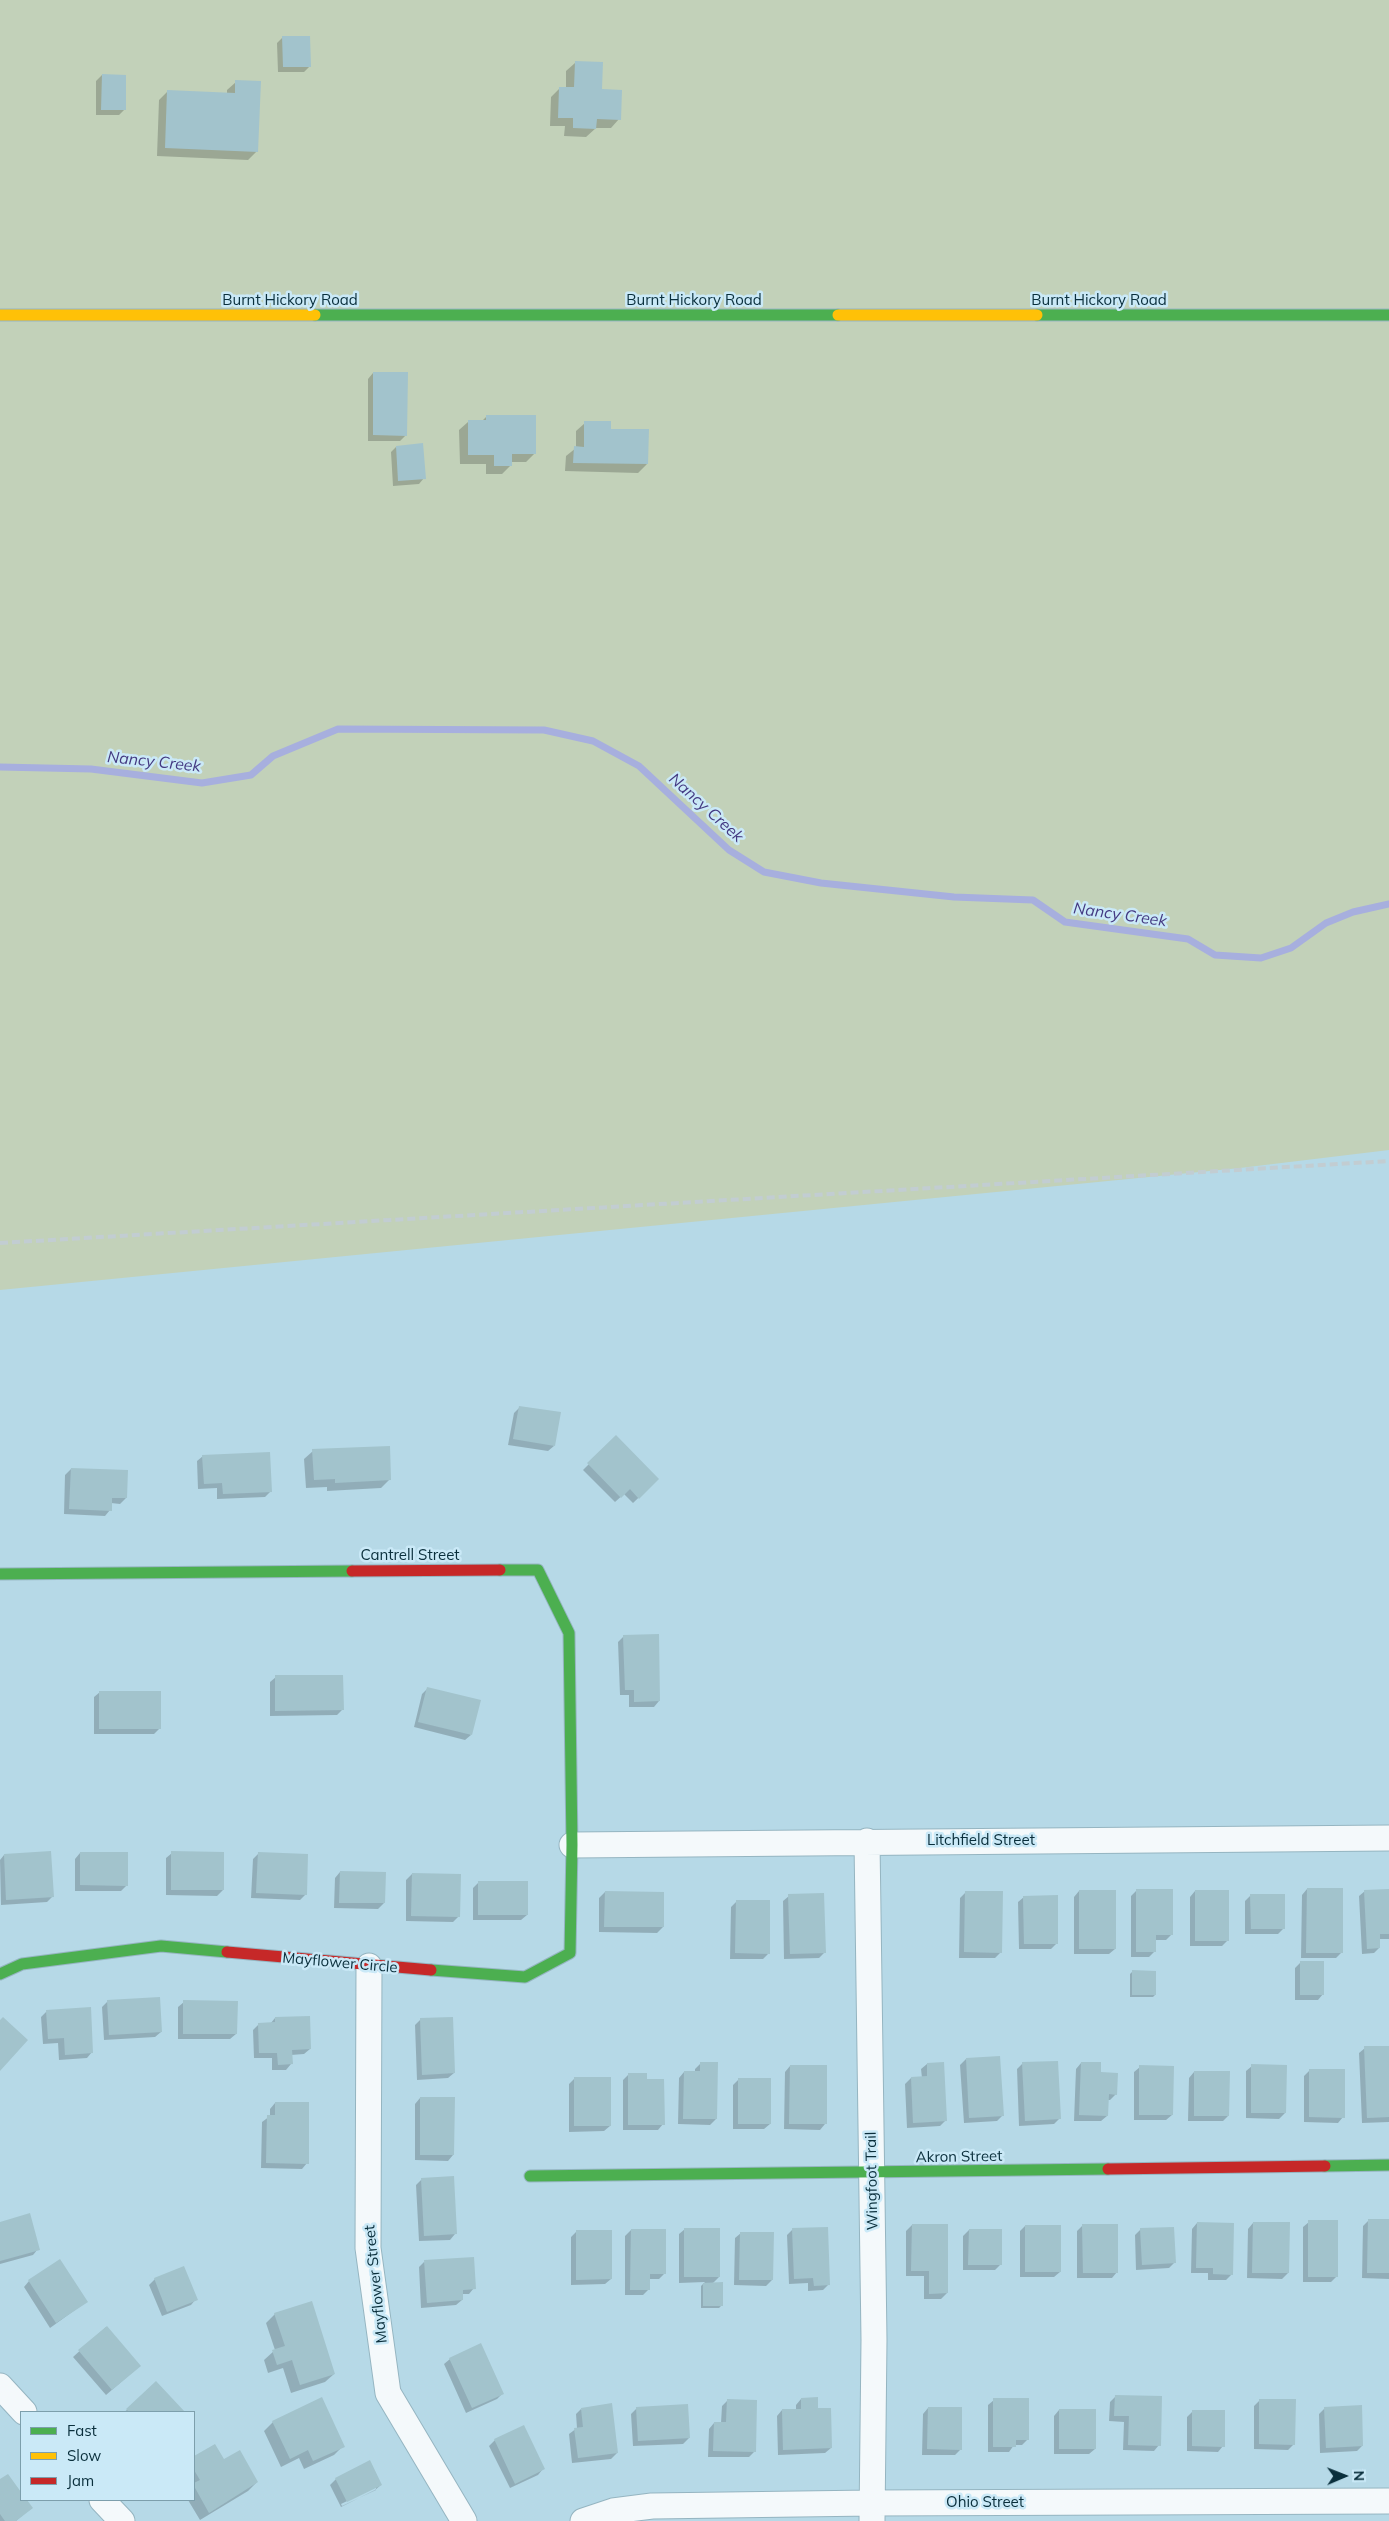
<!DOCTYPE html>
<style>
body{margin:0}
#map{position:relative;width:1389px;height:2521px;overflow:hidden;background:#b6d9e7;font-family:Mulish,sans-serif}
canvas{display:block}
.legend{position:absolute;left:20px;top:2411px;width:175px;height:90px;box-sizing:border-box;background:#cae9f7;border:1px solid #7d9fac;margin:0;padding:6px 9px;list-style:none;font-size:15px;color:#0a2f3c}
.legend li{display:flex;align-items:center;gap:10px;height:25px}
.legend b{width:25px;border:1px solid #7d9fac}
.north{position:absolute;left:1319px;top:2451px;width:50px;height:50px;-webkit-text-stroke:4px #cae9f7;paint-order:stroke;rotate:89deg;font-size:14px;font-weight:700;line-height:20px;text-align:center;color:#0a2f3c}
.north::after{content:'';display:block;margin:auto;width:18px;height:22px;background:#0a2f3c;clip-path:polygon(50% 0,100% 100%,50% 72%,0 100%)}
</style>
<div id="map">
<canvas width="1389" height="2521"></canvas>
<ul class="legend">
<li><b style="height:6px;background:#4caf50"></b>Fast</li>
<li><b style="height:6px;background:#ffc107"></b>Slow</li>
<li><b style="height:6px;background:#c62828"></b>Jam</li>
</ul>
<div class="north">N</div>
</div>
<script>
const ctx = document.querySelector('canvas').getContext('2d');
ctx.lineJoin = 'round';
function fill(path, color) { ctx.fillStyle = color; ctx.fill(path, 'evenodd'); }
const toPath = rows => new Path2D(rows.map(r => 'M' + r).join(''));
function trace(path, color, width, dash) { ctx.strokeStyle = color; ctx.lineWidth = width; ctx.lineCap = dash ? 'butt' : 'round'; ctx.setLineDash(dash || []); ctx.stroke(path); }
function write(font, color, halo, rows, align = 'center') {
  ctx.font = font + ' Mulish,sans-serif'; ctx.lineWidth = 5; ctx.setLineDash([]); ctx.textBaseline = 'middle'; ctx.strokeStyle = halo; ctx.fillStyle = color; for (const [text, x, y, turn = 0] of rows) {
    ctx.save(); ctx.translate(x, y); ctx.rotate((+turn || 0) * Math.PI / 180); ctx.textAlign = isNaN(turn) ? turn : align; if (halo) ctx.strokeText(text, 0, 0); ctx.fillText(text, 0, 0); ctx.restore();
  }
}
const green = toPath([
 [0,0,1389,0,1389,1150,1240,1168,0,1290]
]);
const shadow = toPath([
 [283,37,310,66,304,72,278,72,277,43],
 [575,63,601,90,619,119,611,128,596,128,586,137,564,136,565,126,550,126,551,97,560,88,566,88,566,71],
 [102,75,125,109,119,115,96,115,96,81],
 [236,82,257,151,248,160,157,156,159,100,168,91,227,94,227,90],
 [373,373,406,435,400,441,368,441,368,379],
 [487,416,535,453,526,462,510,462,511,465,502,474,486,474,486,464,460,464,459,430,468,422,481,422],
 [585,423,610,430,647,464,638,473,565,471,566,456,576,448,576,431],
 [396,447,424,478,419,484,393,486,391,452],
 [520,1407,554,1446,548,1451,508,1445,514,1413],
 [616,1437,658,1479,633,1503,624,1494,615,1502,583,1470],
 [313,1451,390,1479,381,1488,327,1491,327,1487,306,1488,304,1459],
 [203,1456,271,1491,265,1497,217,1499,217,1488,198,1489,197,1461],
 [71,1469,126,1498,120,1504,111,1503,110,1510,105,1516,64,1514,65,1475],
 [624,1636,659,1701,654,1707,629,1707,629,1695,620,1695,618,1642],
 [276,1677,342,1710,337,1715,270,1716,270,1682],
 [428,1688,471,1735,465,1740,414,1727,422,1694],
 [100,1692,160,1728,154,1734,94,1734,94,1697],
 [80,1853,127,1885,121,1891,75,1891,75,1859],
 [172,1853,223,1890,217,1896,166,1895,166,1858],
 [258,1854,306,1894,300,1900,251,1898,253,1859],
 [4,1855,52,1897,47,1902,1,1905,0,1860],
 [340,1872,384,1903,378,1909,334,1908,335,1878],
 [412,1874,459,1916,453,1922,406,1921,406,1880],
 [479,1882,527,1915,521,1920,473,1920,473,1888],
 [1307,1889,1341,1953,1336,1958,1301,1958,1302,1895],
 [1389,1890,1389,1939,1379,1939,1379,1948,1374,1953,1362,1954,1359,1896,1365,1891],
 [1079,1891,1115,1949,1109,1954,1074,1954,1074,1897],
 [1136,1891,1172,1934,1166,1940,1155,1940,1155,1951,1149,1957,1131,1957,1131,1896],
 [1195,1891,1228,1940,1222,1946,1190,1946,1190,1897],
 [605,1892,663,1927,657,1933,599,1932,599,1898],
 [966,1892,1001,1952,995,1958,959,1958,960,1898],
 [1251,1895,1283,1929,1278,1934,1245,1934,1245,1901],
 [789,1896,824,1953,819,1958,784,1959,783,1901],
 [1024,1897,1057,1943,1051,1949,1019,1949,1018,1902],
 [737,1901,768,1954,763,1959,730,1959,731,1907],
 [1300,1963,1323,1994,1318,2000,1295,2000,1295,1968],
 [1132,1972,1155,1995,1153,1997,1130,1997,1130,1974],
 [108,2001,161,2032,155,2037,104,2040,102,2007],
 [184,2002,236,2034,230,2039,178,2039,178,2007],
 [47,2011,92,2052,87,2058,59,2060,58,2043,43,2044,41,2017],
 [275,2018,310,2049,304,2054,291,2055,291,2064,286,2070,272,2070,272,2058,254,2058,253,2030,259,2024,270,2024],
 [421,2019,454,2073,448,2078,417,2080,415,2025],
 [1389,2047,1389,2122,1362,2123,1359,2053,1365,2048],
 [966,2059,1002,2116,997,2121,964,2123,960,2065],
 [701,2063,716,2119,710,2125,678,2124,679,2078,684,2072,695,2072,695,2069],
 [1023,2063,1059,2119,1054,2124,1019,2126,1017,2069],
 [1081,2063,1099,2073,1116,2094,1110,2100,1107,2100,1107,2116,1101,2121,1074,2121,1076,2069],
 [927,2064,946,2120,940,2126,907,2128,905,2084,911,2078,922,2078,921,2069],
 [790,2066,825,2124,820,2130,784,2129,785,2072],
 [1252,2066,1285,2113,1279,2119,1246,2118,1246,2071],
 [1140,2067,1172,2115,1166,2120,1134,2120,1134,2072],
 [1310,2070,1343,2117,1338,2123,1304,2122,1304,2076],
 [1194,2072,1228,2116,1223,2121,1188,2121,1189,2078],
 [628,2075,646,2081,663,2124,658,2130,623,2130,623,2080],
 [574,2079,610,2126,604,2131,569,2132,569,2084],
 [739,2079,770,2124,764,2129,733,2129,733,2085],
 [420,2098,453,2155,448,2161,415,2160,415,2104],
 [275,2103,307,2163,302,2169,261,2168,262,2122,270,2116,270,2109],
 [422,2179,455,2234,450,2240,419,2241,416,2185],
 [1369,2220,1389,2221,1389,2279,1362,2278,1363,2226],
 [1309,2222,1337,2276,1331,2282,1303,2282,1303,2227],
 [0,2223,38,2249,33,2255,0,2264],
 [1197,2223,1232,2274,1226,2280,1208,2280,1208,2273,1191,2273,1192,2229],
 [1253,2223,1288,2273,1282,2279,1247,2278,1248,2229],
 [912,2225,947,2293,941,2299,924,2299,924,2276,906,2276,906,2231],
 [1083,2225,1117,2272,1112,2278,1077,2278,1077,2231],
 [1025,2226,1060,2272,1054,2277,1020,2277,1020,2231],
 [685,2229,719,2277,712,2284,722,2305,719,2308,701,2308,701,2286,705,2282,679,2283,679,2234],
 [793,2229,828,2285,823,2290,808,2291,808,2283,789,2284,787,2235],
 [1141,2229,1174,2263,1169,2268,1136,2270,1135,2235],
 [631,2230,664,2274,659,2279,649,2279,649,2289,643,2295,625,2295,625,2236],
 [969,2230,1000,2265,995,2270,963,2270,963,2236],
 [576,2232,611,2279,605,2284,571,2285,571,2237],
 [741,2233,772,2280,766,2286,734,2285,735,2238],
 [424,2262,474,2288,469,2294,462,2294,462,2300,456,2305,421,2308,419,2267],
 [155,2279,196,2299,191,2305,162,2316,149,2285],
 [29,2281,86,2302,50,2328,24,2287],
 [275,2314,334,2374,325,2382,291,2393,283,2368,268,2373,264,2360,275,2350,266,2323],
 [106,2327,134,2371,106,2395,73,2357],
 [450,2359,503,2393,497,2399,466,2413,444,2364],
 [156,2383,184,2412,124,2412,127,2410],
 [1116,2396,1159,2445,1154,2451,1123,2450,1124,2422,1109,2421,1110,2402],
 [801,2399,831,2448,825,2453,778,2455,777,2416,782,2410,796,2410,796,2405],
 [994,2400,1028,2439,1022,2445,1014,2445,1009,2452,988,2452,988,2405],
 [1260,2400,1294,2444,1288,2450,1254,2449,1254,2406],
 [727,2401,754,2452,749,2457,708,2457,709,2429,714,2423,721,2423,722,2406],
 [637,2408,689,2438,683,2444,633,2446,631,2414],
 [928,2408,961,2449,955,2455,922,2455,923,2414],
 [1325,2408,1362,2446,1357,2451,1320,2453,1319,2414],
 [581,2409,617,2453,611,2459,572,2463,569,2434,577,2428,576,2414],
 [1059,2410,1095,2449,1089,2454,1054,2454,1054,2416],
 [1193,2411,1223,2446,1218,2452,1187,2451,1187,2417],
 [273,2422,343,2446,334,2455,304,2469,299,2458,281,2467,264,2431],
 [495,2440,543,2469,538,2475,510,2488,489,2446],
 [214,2445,223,2461,257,2482,248,2491,200,2520,188,2500,194,2500,194,2458],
 [7,2475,21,2494,21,2500,26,2500,31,2508,16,2521,0,2521,0,2481],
 [336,2479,381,2485,375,2490,341,2507,330,2485],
 [376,2487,376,2490,342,2506,341,2504]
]);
const stream = toPath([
 [0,767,91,769,202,783,251,775,273,756,338,729,544,730,593,741,639,766,729,850,764,872,821,883,954,897,1033,900,1065,922,1188,939,1215,955,1261,958,1291,948,1326,923,1353,912,1389,904]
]);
const building = toPath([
 [282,36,310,36,311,67,283,67],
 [575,61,603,62,602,89,622,90,621,120,597,119,596,129,573,128,573,118,558,118,559,87,574,87],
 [102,74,126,75,126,110,101,110],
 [235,80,261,81,258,152,165,148,167,90,235,93],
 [373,372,408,372,407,436,373,435],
 [486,415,536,415,536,454,512,454,512,466,494,466,494,455,468,455,468,420,486,420],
 [584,421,611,421,611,429,649,429,648,464,573,463,574,446,584,447],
 [423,443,426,479,398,481,396,446],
 [519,1406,561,1412,555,1446,513,1439],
 [616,1435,659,1479,639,1499,630,1489,621,1498,587,1463],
 [390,1446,391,1480,335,1483,335,1479,314,1480,312,1449],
 [270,1452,272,1492,223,1494,222,1483,204,1484,202,1455],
 [71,1468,128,1470,127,1498,112,1498,112,1511,69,1509],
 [659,1634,660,1701,634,1702,634,1690,625,1690,623,1635],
 [275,1675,343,1675,344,1710,275,1711],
 [427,1687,481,1700,472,1735,418,1722],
 [99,1691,161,1691,161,1729,99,1729],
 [51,1851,54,1897,6,1900,4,1854],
 [171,1851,224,1852,224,1890,171,1890],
 [80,1852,128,1852,128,1886,80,1885],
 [258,1852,308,1854,307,1895,256,1893],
 [340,1871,386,1872,385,1903,339,1903],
 [412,1873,461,1874,460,1917,411,1916],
 [478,1881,528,1881,528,1915,478,1915],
 [1307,1888,1343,1888,1343,1953,1306,1953],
 [1136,1889,1173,1889,1173,1935,1156,1935,1156,1952,1136,1952],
 [1389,1889,1389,1934,1380,1934,1380,1948,1367,1949,1364,1890],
 [1079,1890,1116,1890,1116,1949,1079,1949],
 [1195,1890,1229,1890,1229,1941,1195,1941],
 [605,1891,664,1892,664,1927,604,1927],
 [965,1891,1003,1891,1002,1953,964,1952],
 [824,1893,826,1953,790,1954,788,1894],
 [1250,1894,1285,1894,1285,1929,1251,1929],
 [1058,1895,1058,1944,1024,1944,1023,1896],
 [736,1900,770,1900,770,1954,735,1953],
 [1300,1961,1324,1961,1324,1995,1300,1995],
 [1132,1970,1156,1971,1156,1995,1132,1995],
 [160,1997,162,2032,109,2035,107,2000],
 [183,2000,238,2001,237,2034,183,2034],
 [91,2007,93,2053,65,2055,64,2038,48,2039,46,2010],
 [310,2016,311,2049,292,2050,293,2064,278,2065,277,2053,259,2053,258,2023,275,2022,275,2017],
 [3,2017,28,2040,0,2071,0,2020],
 [453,2017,455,2073,422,2075,420,2018],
 [1364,2046,1389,2046,1389,2117,1367,2118],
 [1000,2056,1004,2116,969,2118,966,2058],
 [1058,2061,1061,2119,1025,2121,1022,2062],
 [700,2062,718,2062,717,2119,683,2119,684,2071,700,2071],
 [944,2062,947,2121,913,2123,911,2077,927,2076,927,2063],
 [1081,2062,1101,2062,1101,2072,1118,2073,1117,2095,1109,2094,1108,2116,1079,2115],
 [1251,2064,1287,2065,1286,2113,1251,2113],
 [790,2065,827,2065,827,2124,789,2124],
 [1139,2065,1174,2066,1173,2115,1139,2115],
 [1309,2069,1345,2069,1345,2118,1309,2117],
 [1194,2071,1230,2071,1229,2116,1194,2116],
 [628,2073,647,2073,647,2079,664,2079,665,2125,628,2125],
 [574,2077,611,2077,611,2126,574,2126],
 [738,2078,771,2078,771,2124,738,2124],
 [420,2097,455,2097,454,2155,420,2155],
 [275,2102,309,2102,309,2164,266,2163,267,2115,275,2115],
 [454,2176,457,2234,424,2236,421,2178],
 [30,2213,40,2250,0,2261,0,2222],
 [1368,2219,1389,2219,1389,2273,1367,2273],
 [1308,2220,1338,2220,1338,2277,1308,2277],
 [1197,2222,1234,2223,1233,2275,1213,2274,1213,2268,1196,2268],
 [1253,2222,1290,2222,1289,2273,1252,2273],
 [912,2224,948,2224,948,2293,929,2294,929,2271,911,2271],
 [1082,2224,1118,2224,1118,2273,1083,2273],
 [1025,2225,1061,2225,1061,2272,1025,2272],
 [828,2227,830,2285,814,2286,813,2278,794,2279,792,2228],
 [1174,2227,1176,2263,1142,2265,1140,2228],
 [684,2228,720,2228,720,2277,684,2277],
 [631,2229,666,2229,666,2274,650,2274,650,2290,630,2290],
 [969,2229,1002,2229,1002,2265,968,2265],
 [576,2230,612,2230,612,2279,576,2280],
 [740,2232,774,2232,773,2280,739,2280],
 [474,2257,476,2289,463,2290,463,2300,427,2303,424,2260],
 [60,2259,88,2302,56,2323,28,2280],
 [184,2266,198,2300,167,2312,154,2278],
 [723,2282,723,2306,703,2306,703,2283],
 [312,2301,335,2374,300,2385,292,2360,277,2365,272,2350,285,2346,274,2313],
 [107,2326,141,2366,112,2390,78,2350],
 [481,2343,504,2394,472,2408,449,2358],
 [156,2381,185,2412,129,2412,126,2409],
 [1115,2395,1162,2396,1161,2446,1128,2445,1129,2416,1114,2416],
 [322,2397,345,2447,313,2461,308,2450,290,2459,272,2421],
 [818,2397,818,2408,831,2408,832,2448,783,2450,782,2409,801,2409,801,2398],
 [993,2398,1029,2398,1029,2440,1016,2440,1016,2447,993,2447],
 [727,2399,757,2400,756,2452,713,2451,714,2422,726,2422],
 [1259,2399,1296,2399,1295,2445,1259,2444],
 [612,2403,618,2453,578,2458,574,2428,583,2427,581,2408],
 [688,2404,690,2438,638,2441,636,2407],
 [1362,2405,1363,2446,1326,2448,1324,2407],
 [928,2407,962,2407,962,2450,927,2449],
 [1059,2409,1096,2409,1096,2449,1059,2449],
 [1192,2410,1225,2410,1225,2447,1192,2446],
 [524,2425,545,2469,515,2484,494,2439],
 [215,2444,224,2459,240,2450,258,2482,209,2513,194,2486,194,2483,200,2480,194,2470,194,2456],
 [370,2460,382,2485,347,2502,335,2478],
 [8,2474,21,2492,21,2500,27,2500,33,2508,16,2521,5,2521,0,2514,0,2479]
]);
const street = toPath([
 [867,1841,874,2340,872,2521],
 [572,1845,1389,1838],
 [369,1966,368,2248,388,2393,464,2521],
 [0,2386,24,2412],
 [102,2500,122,2521],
 [583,2521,613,2511,652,2506,872,2503,1389,2501]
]);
const fast = toPath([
 [315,315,838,315],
 [1037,315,1389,315],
 [0,1574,352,1571],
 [431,1970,525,1977,570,1953,572,1845,569,1633,538,1570,500,1570],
 [0,1974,22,1964,161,1946,227,1952],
 [1325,2166,1389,2165],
 [530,2176,1108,2169]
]);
const slow = toPath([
 [0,315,315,315],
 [838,315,1037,315]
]);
const jam = toPath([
 [352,1571,500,1570],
 [227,1952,431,1970],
 [1108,2169,1325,2166]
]);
const rail = toPath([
 [0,1243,1389,1161]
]);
const streetNames = [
 ["Burnt Hickory Road",290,300],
 ["Burnt Hickory Road",694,300],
 ["Burnt Hickory Road",1099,300],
 ["Cantrell Street",410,1555],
 ["Litchfield Street",981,1840],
 ["Mayflower Circle",340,1963,5],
 ["Akron Street",959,2157,-1],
 ["Wingfoot Trail",872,2181,-91],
 ["Mayflower Street",376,2284,-96],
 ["Ohio Street",985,2502]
];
const waterNames = [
 ["Nancy Creek",154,762,6],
 ["Nancy Creek",706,808,42],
 ["Nancy Creek",1120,915,8]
];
fill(green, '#c2d1b9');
fill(shadow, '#0003');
trace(stream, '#a7afde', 7);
fill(building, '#a2c3cc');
trace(street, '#95b5c1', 27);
trace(fast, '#95b5c1', 13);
trace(slow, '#95b5c1', 13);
trace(jam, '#95b5c1', 13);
trace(street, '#f4f9fb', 25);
trace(fast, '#4caf50', 11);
trace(slow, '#ffc107', 11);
trace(jam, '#c62828', 11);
trace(rail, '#c2cdd2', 4, [8, 4]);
write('15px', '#0a2f3c', '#cae9f7', streetNames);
write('italic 16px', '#433981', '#cae9f7', waterNames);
</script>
